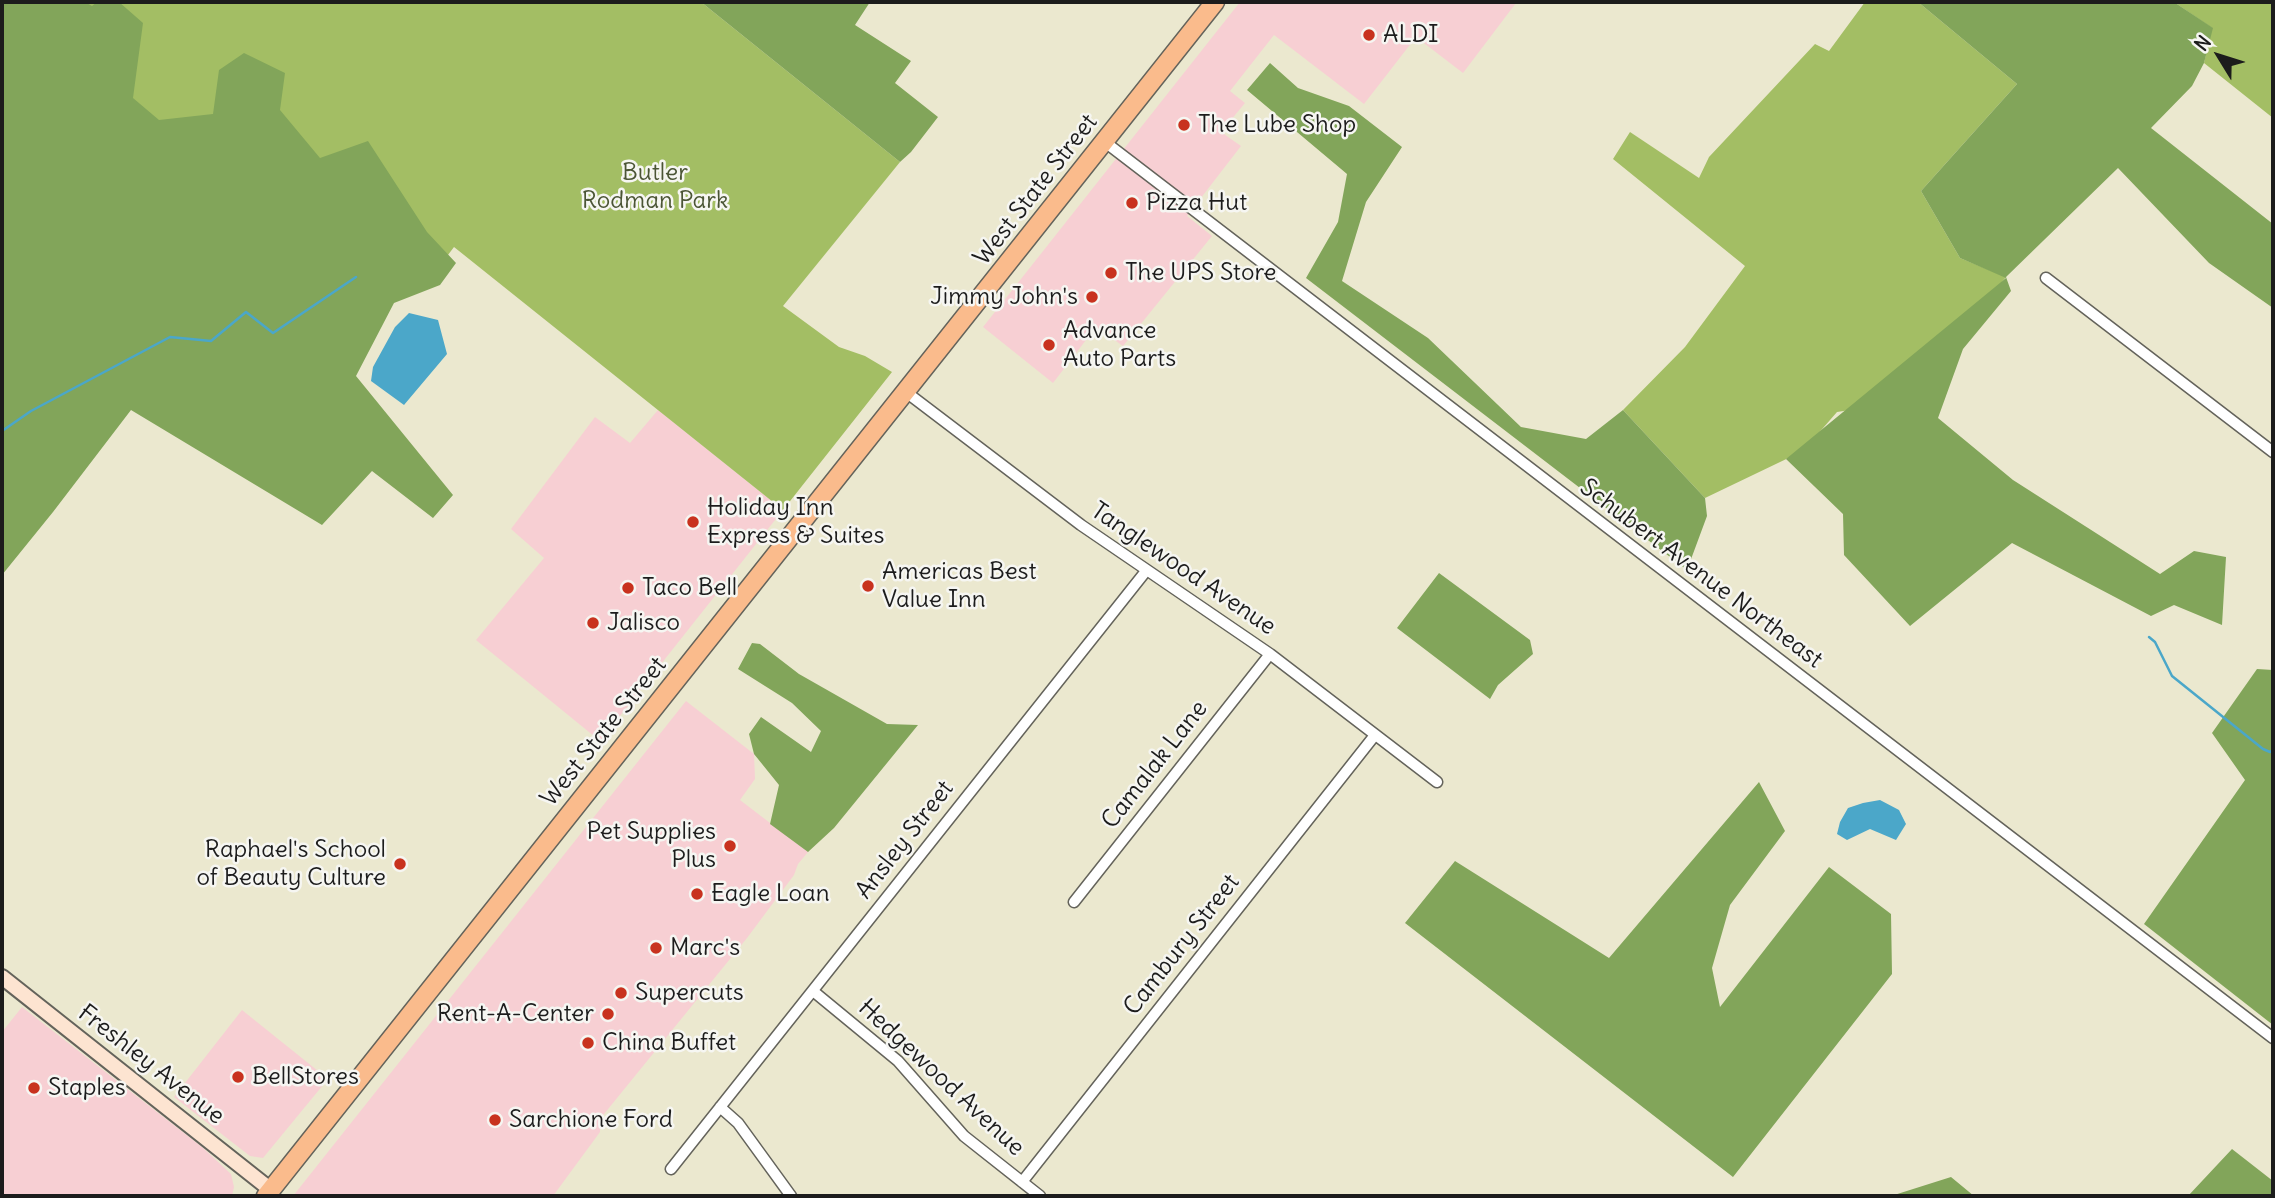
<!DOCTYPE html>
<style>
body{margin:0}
#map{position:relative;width:2275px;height:1198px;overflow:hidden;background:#ebe8cf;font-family:Delius,sans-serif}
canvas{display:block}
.frame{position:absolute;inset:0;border:4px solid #1c1c1c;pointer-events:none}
.north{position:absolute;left:2184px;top:21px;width:70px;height:70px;-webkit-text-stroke:5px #f6f6f2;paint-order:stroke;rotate:308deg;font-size:19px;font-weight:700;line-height:28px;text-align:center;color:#1c1c1c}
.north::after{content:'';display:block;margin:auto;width:24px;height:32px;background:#1c1c1c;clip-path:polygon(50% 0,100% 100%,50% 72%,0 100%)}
</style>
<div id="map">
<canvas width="2275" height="1198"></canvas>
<div class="frame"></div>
<div class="north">N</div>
</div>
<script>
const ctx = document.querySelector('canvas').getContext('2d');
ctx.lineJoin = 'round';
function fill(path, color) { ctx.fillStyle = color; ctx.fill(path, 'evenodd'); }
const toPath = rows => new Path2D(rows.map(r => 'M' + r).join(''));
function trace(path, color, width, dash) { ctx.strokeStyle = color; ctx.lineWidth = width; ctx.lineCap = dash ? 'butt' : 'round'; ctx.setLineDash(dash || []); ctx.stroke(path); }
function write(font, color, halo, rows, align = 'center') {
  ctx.font = font + ' Delius,sans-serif'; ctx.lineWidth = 5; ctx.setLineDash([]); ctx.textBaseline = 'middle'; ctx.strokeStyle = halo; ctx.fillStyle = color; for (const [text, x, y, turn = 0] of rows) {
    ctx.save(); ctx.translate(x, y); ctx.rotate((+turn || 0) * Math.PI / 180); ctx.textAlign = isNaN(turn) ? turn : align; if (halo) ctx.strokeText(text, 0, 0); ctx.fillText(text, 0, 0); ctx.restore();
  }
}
const built = toPath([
 [1240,2,1516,3,1463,73,1416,37,1364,104,1274,35,1230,91,1245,103,1221,132,1241,146,1187,216,1212,236,1123,346,1096,327,1053,383,983,327],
 [658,410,783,510,600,741,476,640,544,558,511,529,595,417,630,443],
 [686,701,754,754,755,779,740,800,808,852,798,864,794,875,747,938,600,1119,600,1132,553,1196,293,1196],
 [22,1007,202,1147,231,1174,234,1187,232,1196,2,1196,2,1032],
 [242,1010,328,1079,263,1158,250,1156,174,1097]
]);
const green = toPath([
 [2,2,701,2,900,162,783,306,839,347,865,356,892,372,783,510,454,247,423,288,142,382],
 [1865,2,1918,2,2017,84,1921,191,1960,258,2006,277,1903,402,1837,412,1803,451,1705,498,1623,410,1685,347,1745,266,1613,159,1630,132,1699,178,1709,157,1815,44,1829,51],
 [2174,2,2273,2,2273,118,2204,63,2212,28]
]);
const forest = toPath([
 [2,2,85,2,92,6,97,2,119,2,143,23,133,98,159,120,213,114,219,70,244,53,285,73,280,110,320,158,368,141,427,232,456,263,440,285,394,303,356,376,453,495,433,518,372,471,322,525,131,410,53,512,2,575],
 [701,2,870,2,855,25,911,61,895,83,938,117,911,152,900,162],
 [1918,2,2174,2,2213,28,2204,63,2192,86,2151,128,2273,224,2273,308,2209,263,2118,168,2006,277,2011,291,1963,349,1938,418,2013,480,2160,574,2194,551,2226,557,2222,625,2174,605,2151,616,2012,543,1910,626,1844,555,1843,514,1786,459,2006,278,1960,258,1921,191,2017,84],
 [1270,63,1298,88,1349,106,1402,147,1366,202,1342,281,1428,338,1521,427,1586,439,1623,410,1705,498,1707,516,1687,570,1306,278,1338,222,1347,174,1247,90],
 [1439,573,1530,640,1533,654,1498,685,1490,699,1397,628],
 [752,643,760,644,799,674,887,724,918,725,834,828,808,852,770,824,779,785,754,754,749,734,761,717,811,752,821,731,792,703,738,669],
 [2257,669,2273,670,2273,1025,2144,924,2245,780,2212,733],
 [1759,782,1785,831,1730,905,1712,968,1720,1007,1829,867,1891,914,1892,974,1733,1177,1405,923,1455,861,1609,958],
 [2232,1149,2273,1181,2273,1196,2188,1196],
 [1951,1177,1974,1196,1891,1196]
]);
const water = toPath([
 [409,313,438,320,447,354,404,405,371,381,373,367,395,327],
 [1880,800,1899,810,1906,824,1896,840,1870,829,1847,840,1837,834,1840,822,1848,808,1863,803]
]);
const stream = toPath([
 [2,431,31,411,170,337,211,341,246,312,273,333,356,277],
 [2149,637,2155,642,2172,676,2263,749,2270,752,2273,750]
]);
const street = toPath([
 [1105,142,2273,1038],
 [2046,278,2273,452],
 [906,392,1081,525,1270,654,1437,782],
 [1074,902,1270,654],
 [813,991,898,1061,964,1136,1040,1196],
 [720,1107,738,1123,791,1196],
 [671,1169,1146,571],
 [1022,1182,1375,735]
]);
const secondary = toPath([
 [2,977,271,1190]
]);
const highway = toPath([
 [266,1196,1215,2]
]);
const markers = [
 [1369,35,7,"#c8321e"],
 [1184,125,7,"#c8321e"],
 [1132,203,7,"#c8321e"],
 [1111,273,7,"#c8321e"],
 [1092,297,7,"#c8321e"],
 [1049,345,7,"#c8321e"],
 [693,522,7,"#c8321e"],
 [868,586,7,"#c8321e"],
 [628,588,7,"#c8321e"],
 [593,623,7,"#c8321e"],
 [730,846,7,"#c8321e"],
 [400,864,7,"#c8321e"],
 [697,894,7,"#c8321e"],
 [656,948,7,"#c8321e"],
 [621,993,7,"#c8321e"],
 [608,1014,7,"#c8321e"],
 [588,1043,7,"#c8321e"],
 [238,1077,7,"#c8321e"],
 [34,1088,7,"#c8321e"],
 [495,1120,7,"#c8321e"]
];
const poiNames = [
 ["ALDI",1383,35],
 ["The Lube Shop",1198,125],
 ["Pizza Hut",1146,203],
 ["The UPS Store",1125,273],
 ["Jimmy John's",1078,297,"right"],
 ["Advance",1063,331],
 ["Auto Parts",1063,359],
 ["Holiday Inn",707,508],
 ["Express & Suites",707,536],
 ["Americas Best",882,572],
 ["Value Inn",882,600],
 ["Taco Bell",642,588],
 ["Jalisco",607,623],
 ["Pet Supplies",716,832,"right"],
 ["Plus",716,860,"right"],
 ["Raphael's School",386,850,"right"],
 ["of Beauty Culture",386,878,"right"],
 ["Eagle Loan",711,894],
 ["Marc's",670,948],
 ["Supercuts",635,993],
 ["Rent-A-Center",594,1014,"right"],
 ["China Buffet",602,1043],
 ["BellStores",252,1077],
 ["Staples",48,1088],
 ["Sarchione Ford",509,1120]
];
const parkNames = [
 ["Butler",655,173],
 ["Rodman Park",655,201]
];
const streetNames = [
 ["West State Street",1036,190,-52],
 ["Tanglewood Avenue",1183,569,34],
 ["Schubert Avenue Northeast",1701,574,37],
 ["West State Street",604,732,-51],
 ["Camalak Lane",1155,765,-52],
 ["Ansley Street",905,840,-52],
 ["Cambury Street",1182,945,-52],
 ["Freshley Avenue",151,1065,38],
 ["Hedgewood Avenue",941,1078,43]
];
fill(built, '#f7cfd3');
fill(green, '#a3be64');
fill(forest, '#82a55a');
fill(water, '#4ba7c9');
trace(stream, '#4ba7c9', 2.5);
trace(street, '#64635b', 13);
trace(secondary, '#64635b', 18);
trace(highway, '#64635b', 21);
trace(street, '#fff', 10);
trace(secondary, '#fde4d1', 14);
trace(highway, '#fabb8c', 18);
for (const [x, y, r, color] of markers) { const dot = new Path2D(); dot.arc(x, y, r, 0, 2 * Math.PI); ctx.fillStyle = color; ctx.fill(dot); trace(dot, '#f6f6f2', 2.5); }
write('24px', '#1c1c1c', '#f6f6f2', poiNames, 'left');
write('24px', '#4b5535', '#f6f6f2', parkNames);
write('24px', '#1c1c1c', '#f6f6f2', streetNames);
</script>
